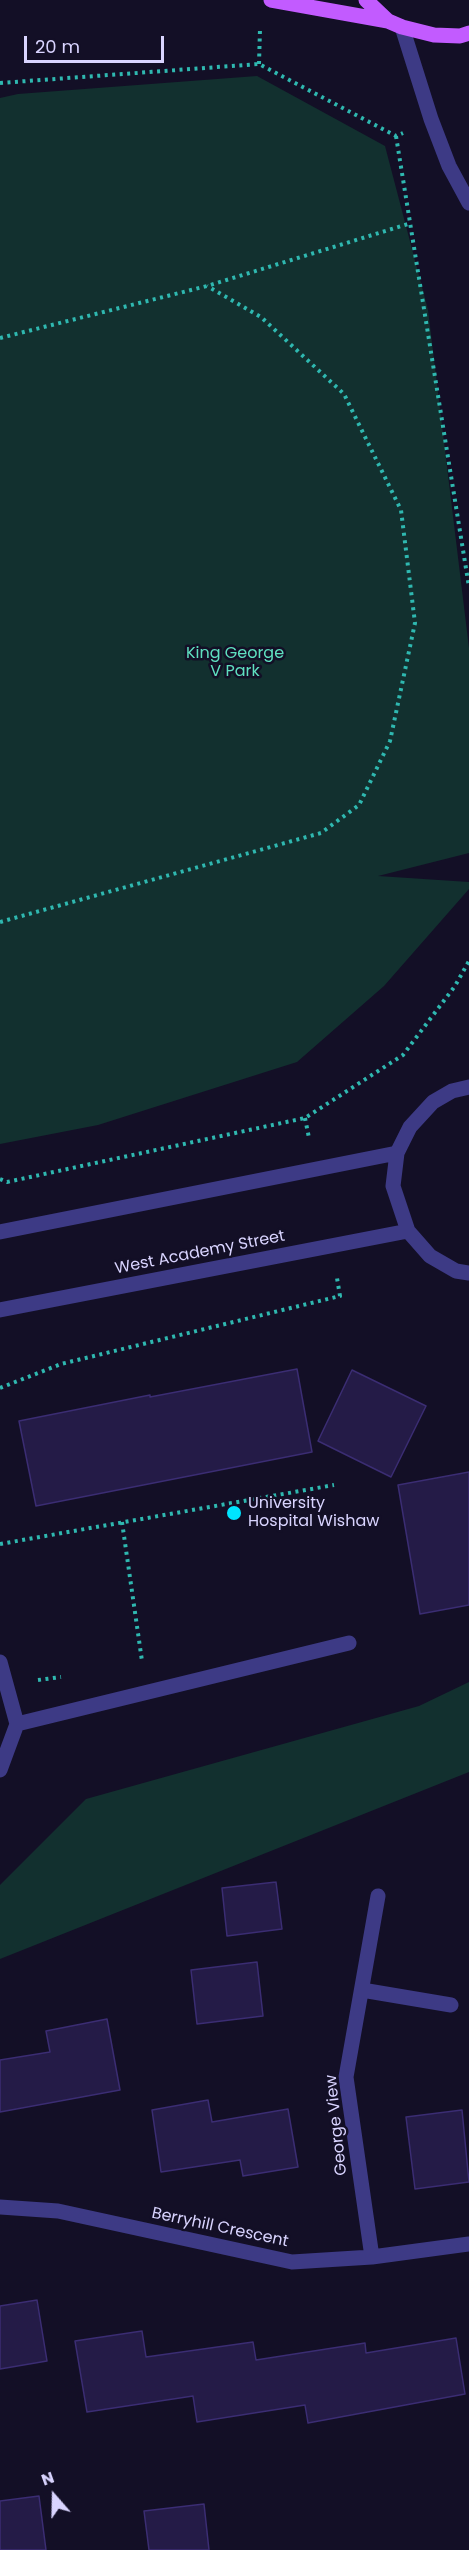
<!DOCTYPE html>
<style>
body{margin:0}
#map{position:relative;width:469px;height:2550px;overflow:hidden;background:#130f26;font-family:Poppins,sans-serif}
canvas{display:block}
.north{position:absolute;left:24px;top:2466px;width:60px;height:60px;-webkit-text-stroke:4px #130f26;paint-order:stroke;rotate:340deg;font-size:16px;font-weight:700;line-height:24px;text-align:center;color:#d9d4ff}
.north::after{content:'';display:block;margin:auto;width:21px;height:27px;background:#d9d4ff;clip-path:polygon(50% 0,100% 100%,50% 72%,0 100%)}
.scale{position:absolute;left:24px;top:36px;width:140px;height:27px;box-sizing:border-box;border:3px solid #d9d4ff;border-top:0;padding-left:8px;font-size:18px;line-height:21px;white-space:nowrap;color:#d9d4ff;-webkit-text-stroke:4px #130f26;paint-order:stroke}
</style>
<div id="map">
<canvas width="469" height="2550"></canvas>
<div class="north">N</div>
<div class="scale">20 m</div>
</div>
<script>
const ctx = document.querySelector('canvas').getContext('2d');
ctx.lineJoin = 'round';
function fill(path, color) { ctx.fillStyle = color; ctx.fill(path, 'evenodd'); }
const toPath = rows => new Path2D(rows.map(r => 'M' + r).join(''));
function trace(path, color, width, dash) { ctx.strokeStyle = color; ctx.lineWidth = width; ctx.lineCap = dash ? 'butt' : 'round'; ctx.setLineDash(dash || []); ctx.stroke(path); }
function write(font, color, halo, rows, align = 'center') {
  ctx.font = font + ' Poppins,sans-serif'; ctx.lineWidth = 5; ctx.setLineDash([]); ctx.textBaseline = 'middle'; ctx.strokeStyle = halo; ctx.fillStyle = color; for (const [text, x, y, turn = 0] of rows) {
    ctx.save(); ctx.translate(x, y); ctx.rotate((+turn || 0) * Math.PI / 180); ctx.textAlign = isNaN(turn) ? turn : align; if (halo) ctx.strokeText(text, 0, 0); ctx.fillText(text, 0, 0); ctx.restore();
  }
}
const green = toPath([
 [257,76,385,146,428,310,469,648,469,853,378,876,469,882,469,889,384,986,297,1062,98,1125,0,1144,0,98,18,94],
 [469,1682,469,1772,0,1959,0,1885,86,1799,419,1706]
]);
const building = toPath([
 [297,1369,312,1452,36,1506,19,1421,150,1395,150,1397,297,1369],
 [352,1370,426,1406,391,1477,318,1441,352,1370],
 [469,1472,469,1605,420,1614,398,1485,469,1472],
 [276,1882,282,1929,227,1936,222,1888,276,1882],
 [257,1962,263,2016,197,2024,191,1970,257,1962],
 [107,2019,120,2090,0,2112,0,2060,50,2052,46,2031,107,2019],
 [208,2100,212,2122,288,2109,298,2167,243,2176,240,2160,161,2172,152,2110,208,2100],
 [462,2110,469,2182,415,2189,406,2117,462,2110],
 [37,2300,47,2361,0,2369,0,2306,37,2300],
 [142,2331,146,2357,253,2342,256,2360,365,2343,366,2353,456,2338,465,2394,308,2423,305,2405,197,2422,193,2396,87,2412,75,2341,142,2331],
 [39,2496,46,2550,0,2550,0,2501,39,2496],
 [204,2504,209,2550,149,2550,144,2511,204,2504]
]);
const path = toPath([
 [259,64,260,29],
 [0,83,259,64,396,136,403,133],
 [396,136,469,587],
 [0,338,207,286,408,224],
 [0,922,321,833,359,805,390,741,415,623,401,510,344,394,261,317,207,286],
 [305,1118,309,1138],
 [0,1179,7,1182,305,1118,403,1055,455,986,469,961],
 [0,1388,61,1364,340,1296,337,1278],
 [122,1522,142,1661],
 [0,1544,334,1485],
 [38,1680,61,1677]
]);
const minor = toPath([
 [402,27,431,119,449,166,469,203],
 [469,1087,452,1091,433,1102,410,1127,397,1153,393,1186,408,1231,430,1256,456,1271,469,1273],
 [0,1232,397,1153],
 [0,1310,408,1231],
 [0,1662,17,1724,0,1770],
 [17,1724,349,1643],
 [362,1990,451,2005],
 [0,2207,58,2211,292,2262,372,2257,469,2244],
 [372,2257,346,2077,378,1896]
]);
const major = toPath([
 [271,0,388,21],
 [366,0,388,21,402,27,434,35,460,36,469,33]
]);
const markers = [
 [234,1513,8,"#00e5ff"]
];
const parkNames = [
 ["King George",235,654],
 ["V Park",235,672]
];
const streetNames = [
 ["West Academy Street",200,1253,-11],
 ["George View",337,2125,-96],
 ["Berryhill Crescent",220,2228,12]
];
const poiNames = [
 ["University",248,1504],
 ["Hospital Wishaw",248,1522]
];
fill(green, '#12302f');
fill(building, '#241b47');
trace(building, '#3b2d73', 1.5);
trace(path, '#2fb8b0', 4, [3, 4.5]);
trace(minor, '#3d3a85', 15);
trace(major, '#c25bff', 15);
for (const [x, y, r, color] of markers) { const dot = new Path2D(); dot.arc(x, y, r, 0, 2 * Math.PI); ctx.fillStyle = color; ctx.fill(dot); trace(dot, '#130f26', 2); }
write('16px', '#5fe0c0', '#130f26', parkNames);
write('16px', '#d9d4ff', '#130f26', streetNames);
write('16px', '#d9d4ff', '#130f26', poiNames, 'left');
</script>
